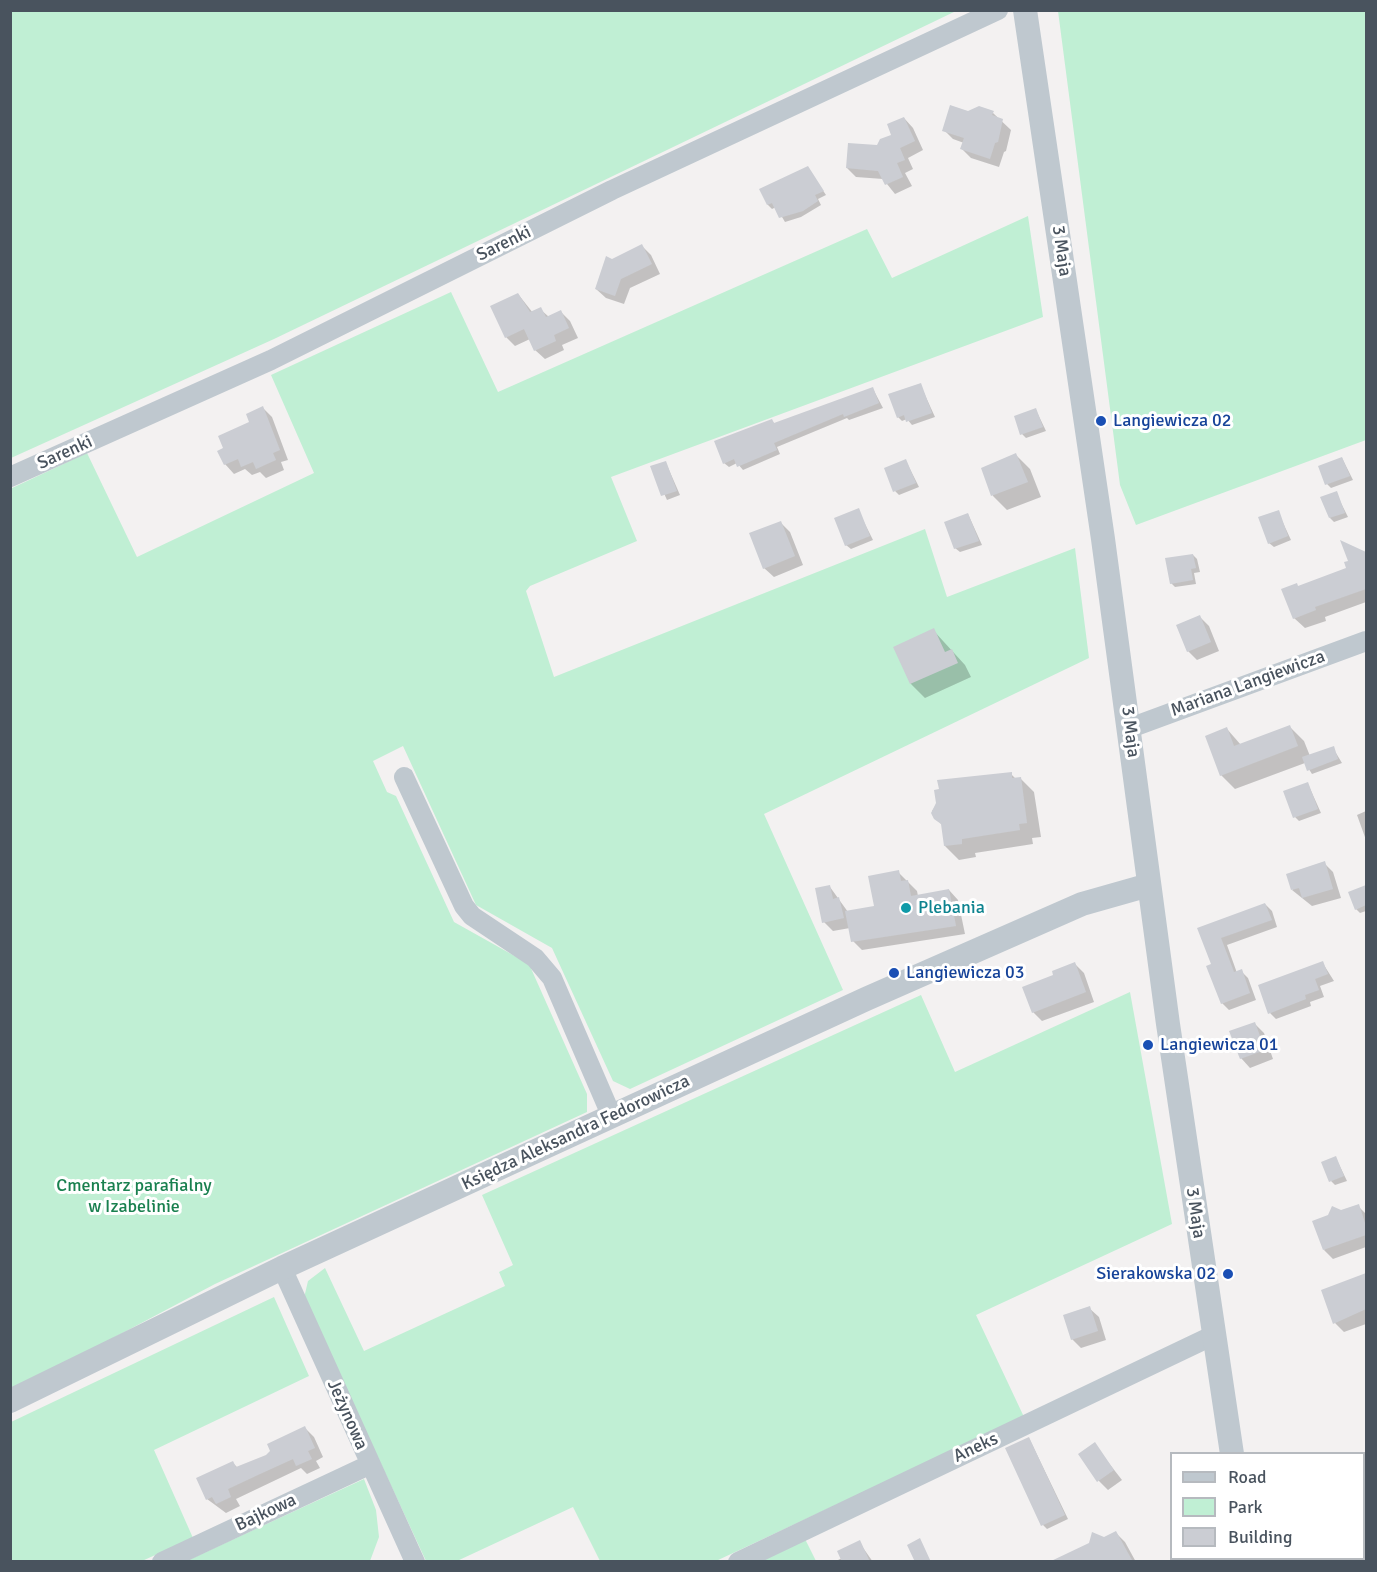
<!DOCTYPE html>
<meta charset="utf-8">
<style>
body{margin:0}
#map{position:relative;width:1377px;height:1572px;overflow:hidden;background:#f3f1f1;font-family:Signika,sans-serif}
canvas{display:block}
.frame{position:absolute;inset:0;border:12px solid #49535e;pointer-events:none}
.legend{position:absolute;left:1170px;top:1452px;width:195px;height:108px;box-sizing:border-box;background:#fff;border:2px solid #b6babf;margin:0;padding:8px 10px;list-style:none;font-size:18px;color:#49535e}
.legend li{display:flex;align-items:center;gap:12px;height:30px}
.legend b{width:30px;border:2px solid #b6babf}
</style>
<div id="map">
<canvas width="1377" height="1572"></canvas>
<div class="frame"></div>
<ul class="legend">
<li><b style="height:8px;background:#bfc8cf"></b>Road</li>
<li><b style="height:16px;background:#c0efd4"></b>Park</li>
<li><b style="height:16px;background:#cbcdd3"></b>Building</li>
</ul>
</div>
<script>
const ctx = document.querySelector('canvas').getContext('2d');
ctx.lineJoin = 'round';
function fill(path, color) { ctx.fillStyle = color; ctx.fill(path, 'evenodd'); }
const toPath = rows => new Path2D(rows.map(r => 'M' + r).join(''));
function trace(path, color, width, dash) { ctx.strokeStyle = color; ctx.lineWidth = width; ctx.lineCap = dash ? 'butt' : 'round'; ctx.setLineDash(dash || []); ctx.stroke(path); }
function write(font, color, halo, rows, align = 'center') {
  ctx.font = font + ' Signika,sans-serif'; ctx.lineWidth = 6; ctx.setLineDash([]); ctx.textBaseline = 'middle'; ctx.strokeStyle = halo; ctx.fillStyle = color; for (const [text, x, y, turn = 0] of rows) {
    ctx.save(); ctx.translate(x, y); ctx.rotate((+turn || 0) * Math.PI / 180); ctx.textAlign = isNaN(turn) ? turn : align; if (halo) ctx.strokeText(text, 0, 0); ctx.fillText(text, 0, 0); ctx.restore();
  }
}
const green = toPath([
 [10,11,11,10,956,11,274,339,11,458],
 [1058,11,1366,11,1366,440,1136,525,1120,485],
 [1028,216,1043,317,611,477,637,541,530,586,526,591,554,677,925,529,947,597,1075,548,1089,658,764,814,843,990,630,1089,613,1081,552,948,476,905,403,746,373,761,387,792,396,796,454,922,529,964,587,1094,587,1112,215,1284,64,1364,11,1389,10,489,87,453,137,557,314,473,271,375,451,292,498,392,867,229,892,278],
 [1130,992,1172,1224,976,1315,1024,1417,716,1561,600,1561,573,1507,457,1561,426,1561,304,1298,308,1281,325,1268,364,1351,505,1286,499,1272,513,1265,482,1195,921,995,955,1072],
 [274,1297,309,1376,154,1450,193,1538,142,1561,11,1562,11,1422],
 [364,1479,376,1510,379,1537,370,1561,184,1562],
 [804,1537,816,1561,752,1562]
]);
const shadow = toPath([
 [968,113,993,113,1011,130,1006,151,1004,152,999,167,971,158,962,149,964,143,953,139,944,130],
 [904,118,913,128,923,150,908,158,913,169,905,173,912,186,895,194,883,179,856,177,847,168,893,135],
 [808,168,826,195,818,199,821,205,801,217,785,222,776,207,772,209,768,205,761,190],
 [642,246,651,255,660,274,630,288,624,304,606,298,596,289,612,260],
 [518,294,533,313,540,309,549,317,561,312,570,321,578,338,562,345,564,350,545,359,535,350,530,339,515,346,506,337],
 [920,384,935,417,912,425,907,419,902,421,898,417],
 [873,389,883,408,849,420,847,418,777,447,780,454,743,470,737,463,729,467,724,463,772,421,775,424],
 [263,408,272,417,288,460,281,462,284,470,266,478,260,472,252,475,245,469,234,474,225,464,225,449],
 [1036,410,1046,431,1026,438,1022,434],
 [1016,455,1030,469,1041,497,1007,510,993,496,983,469],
 [1342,458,1353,480,1331,488,1327,484],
 [906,461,919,487,899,495,895,491],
 [666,463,680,495,667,500,652,467],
 [1336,493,1348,517,1334,522,1330,518],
 [858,510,873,540,851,549,846,545],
 [1278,512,1291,540,1274,547,1269,543],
 [968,514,982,545,960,552,955,548],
 [781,523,790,532,803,565,774,577,764,568],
 [1343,543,1366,553,1366,602,1325,617,1326,621,1305,628,1294,618,1298,587,1348,569,1350,562],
 [1193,555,1197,559,1200,572,1194,573,1196,584,1175,587,1171,583],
 [1200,617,1209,626,1219,651,1197,660,1188,651],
 [933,630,965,665,971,677,925,698,911,684,895,647],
 [1290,727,1304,741,1310,756,1333,748,1342,763,1312,774,1305,763,1235,789,1221,775,1227,729,1241,745],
 [1011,774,1016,779,1020,778,1034,792,1041,837,1032,838,1033,844,975,853,976,857,959,860,945,846,942,825,933,815,932,811,938,803],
 [1308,784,1321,813,1299,821,1295,817],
 [1366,811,1366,840,1357,815],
 [1324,863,1333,872,1341,898,1312,906,1292,890],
 [898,872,917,891,918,896,949,890,958,900,965,934,862,950,853,941,850,928,833,931,824,922,830,887,848,912,876,907],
 [1366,893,1366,911,1360,913,1356,909],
 [1265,904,1272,911,1277,927,1227,945,1237,973,1241,971,1248,978,1256,1000,1229,1010,1222,1003,1213,965,1199,929],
 [1322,962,1334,981,1320,986,1324,997,1310,1002,1311,1006,1276,1019,1270,1013],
 [1075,964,1084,973,1094,1002,1042,1021,1033,1012,1055,976],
 [1255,1024,1264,1033,1273,1059,1250,1068,1241,1058],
 [1336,1158,1347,1181,1335,1185,1331,1181],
 [1358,1206,1366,1214,1366,1247,1333,1259,1324,1250,1341,1212],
 [1366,1275,1366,1324,1344,1332,1335,1323,1323,1291],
 [1089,1308,1099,1317,1106,1340,1081,1348,1072,1339],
 [305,1428,314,1437,323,1457,316,1461,320,1468,307,1474,301,1468,236,1499,240,1506,226,1513,207,1499,232,1462,238,1468,266,1456],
 [1029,1438,1068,1519,1047,1529,1043,1525],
 [1094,1444,1122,1480,1108,1490,1099,1481],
 [1116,1533,1125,1542,1136,1562,1070,1562],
 [859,1542,873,1562,834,1562,842,1558]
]);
const building = toPath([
 [950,105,968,111,979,106,994,111,992,115,1003,119,998,142,995,143,990,159,960,149,964,138,942,131],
 [904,117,915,141,900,148,905,160,897,163,903,177,885,185,878,171,846,168,848,143,877,145,880,139,891,135,887,124],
 [808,166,824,191,815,195,818,201,803,211,779,218,772,203,767,205,759,189],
 [642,244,652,264,621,279,615,296,595,289,606,256,612,259],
 [518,293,530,312,541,307,546,317,561,310,569,328,554,335,556,341,534,351,524,329,505,338,490,306],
 [921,383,932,413,906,422,904,415,897,418,888,394],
 [873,387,879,403,844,417,843,414,774,443,777,450,737,467,734,459,723,464,714,441,772,419,774,423],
 [263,406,280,450,273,453,276,460,256,469,253,462,241,467,238,459,224,465,217,451,223,448,218,436,249,422,246,414],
 [1036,408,1043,427,1020,435,1014,416],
 [1016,453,1028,482,991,496,981,468],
 [1342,457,1350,476,1325,485,1318,466],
 [906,459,916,483,893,492,884,468],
 [666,461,677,491,661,496,650,466],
 [1337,491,1345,513,1329,518,1320,497],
 [859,508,870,536,845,546,834,518],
 [1279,510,1288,536,1268,544,1258,517],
 [968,513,979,541,954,549,944,522],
 [781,521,795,556,763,569,749,533],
 [1340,540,1366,552,1366,589,1315,607,1316,610,1293,619,1281,589,1297,583,1298,586,1346,568,1344,562,1348,561],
 [1193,554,1196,568,1191,569,1193,580,1170,584,1165,558],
 [1200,615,1211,642,1187,652,1176,625],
 [934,628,945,652,952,649,958,663,910,684,893,647],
 [1290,725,1298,746,1220,776,1205,736,1227,727,1234,746],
 [1334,746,1338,759,1307,771,1302,757],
 [1012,772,1012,778,1021,777,1027,823,1019,824,1020,830,962,839,962,844,944,846,941,824,934,819,931,813,936,803,934,790,939,789,937,780],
 [1308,782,1318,809,1293,818,1283,791],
 [1325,861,1333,889,1302,898,1299,888,1291,890,1286,874],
 [899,870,901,881,908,880,911,896,949,889,956,926,851,942,845,911,874,906,868,876],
 [830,885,833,899,839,897,844,918,822,923,815,888],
 [1366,885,1366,905,1355,910,1348,892],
 [1265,903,1272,920,1221,938,1234,972,1242,969,1250,993,1221,1004,1206,966,1211,964,1197,928],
 [1323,961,1328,974,1315,979,1319,990,1305,995,1306,999,1268,1014,1258,985],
 [1075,962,1086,992,1032,1013,1022,987,1053,975,1052,971],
 [1255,1022,1265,1050,1240,1059,1229,1031],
 [1336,1156,1344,1176,1329,1182,1321,1162],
 [1359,1204,1366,1226,1366,1235,1323,1250,1312,1221,1328,1215,1332,1206,1341,1210],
 [1366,1273,1366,1309,1333,1324,1321,1290],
 [1090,1306,1098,1331,1071,1340,1063,1315],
 [305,1426,315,1448,308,1451,312,1459,296,1466,293,1459,260,1474,228,1489,231,1497,216,1504,212,1497,206,1500,196,1478,233,1461,236,1467,266,1455,270,1451,267,1444],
 [1029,1437,1065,1515,1041,1526,1005,1448],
 [1095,1442,1114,1470,1097,1482,1078,1454],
 [1116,1531,1133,1562,1049,1562,1089,1543,1092,1532,1104,1537],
 [920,1538,931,1562,915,1562,907,1545],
 [860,1540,870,1562,842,1562,837,1551]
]);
const minor = toPath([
 [10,477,271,360,612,190,998,10],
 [1130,728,1366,641],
 [404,777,464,906,472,916,535,958,552,978,612,1117],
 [282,1268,415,1562],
 [1364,1544,1366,1543],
 [162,1562,369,1465],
 [738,1562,1214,1335],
 [1315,1562,1323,1558]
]);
const tertiary = toPath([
 [1025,10,1103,539,1168,1024,1232,1454],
 [10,1401,282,1268,866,999,1082,904,1149,885],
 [1247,1558,1247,1562]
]);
const markers = [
 [1101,421,6,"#1a4fb4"],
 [906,908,6,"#0f9aa8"],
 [894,973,6,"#1a4fb4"],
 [1148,1045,6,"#1a4fb4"],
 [1228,1274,6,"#1a4fb4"]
];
const streetNames = [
 ["Sarenki",504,244,-26],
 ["3 Maja",1061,251,82],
 ["Sarenki",65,453,-24],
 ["Mariana Langiewicza",1248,684,-20],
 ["3 Maja",1130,732,83],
 ["Księdza Aleksandra Fedorowicza",576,1133,-25],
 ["3 Maja",1195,1213,82],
 ["Jeżynowa",347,1415,66],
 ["Aneks",976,1448,-25],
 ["Bajkowa",266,1513,-25]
];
const transitNames = [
 ["Langiewicza 02",1113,421],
 ["Langiewicza 03",906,973],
 ["Langiewicza 01",1160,1045],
 ["Sierakowska 02",1216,1274,"right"]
];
const cultureNames = [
 ["Plebania",918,908]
];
const parkNames = [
 ["Cmentarz parafialny",134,1186],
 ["w Izabelinie",134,1207]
];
fill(green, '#c0efd4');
fill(shadow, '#0003');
fill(building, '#cbcdd3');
trace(minor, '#bfc8cf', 20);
trace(tertiary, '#bfc8cf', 24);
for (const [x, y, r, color] of markers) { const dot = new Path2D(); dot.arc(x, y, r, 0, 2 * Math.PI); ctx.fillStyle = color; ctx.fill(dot); trace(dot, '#fff', 2); }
write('18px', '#49535e', '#fff', streetNames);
write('18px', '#164399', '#fff', transitNames, 'left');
write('18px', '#0d838f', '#fff', cultureNames, 'left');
write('18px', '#19804f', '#fff', parkNames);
</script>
